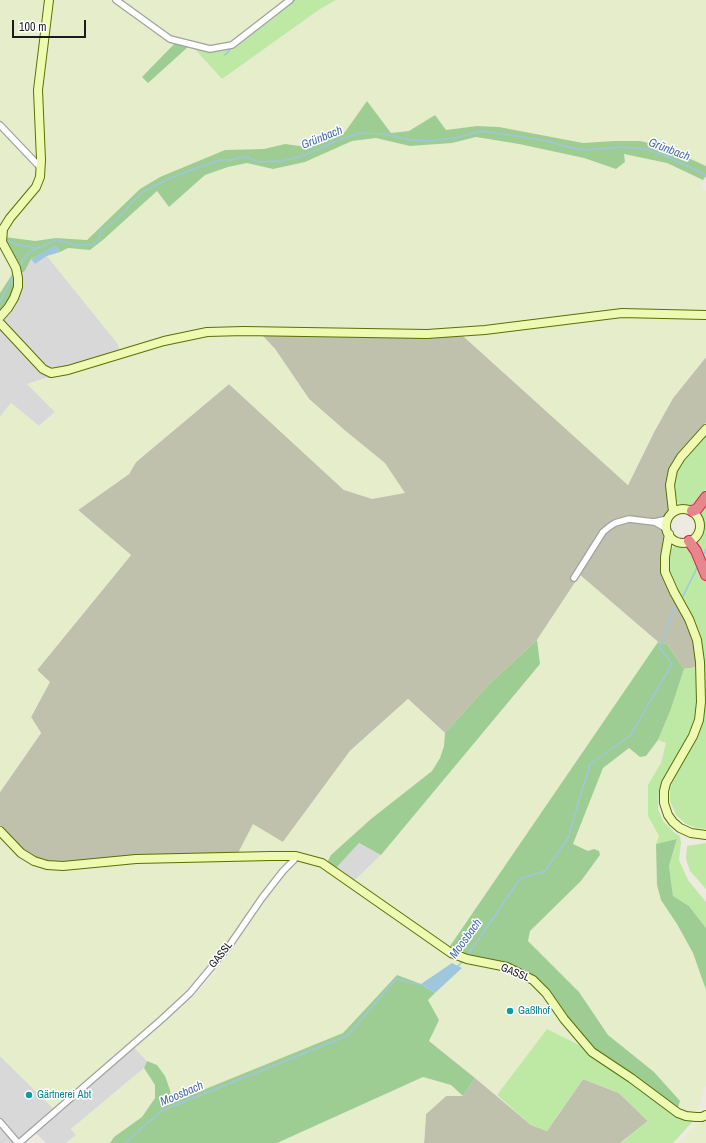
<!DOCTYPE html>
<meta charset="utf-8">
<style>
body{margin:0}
#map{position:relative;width:706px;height:1143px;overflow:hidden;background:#edeae0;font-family:"Archivo Narrow",sans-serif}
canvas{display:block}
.scale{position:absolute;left:12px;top:20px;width:74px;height:18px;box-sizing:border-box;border:2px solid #1b1b1b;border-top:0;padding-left:5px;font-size:12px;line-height:14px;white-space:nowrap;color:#1b1b1b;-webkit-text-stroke:3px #fff;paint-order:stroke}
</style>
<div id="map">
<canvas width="706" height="1143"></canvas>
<div class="scale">100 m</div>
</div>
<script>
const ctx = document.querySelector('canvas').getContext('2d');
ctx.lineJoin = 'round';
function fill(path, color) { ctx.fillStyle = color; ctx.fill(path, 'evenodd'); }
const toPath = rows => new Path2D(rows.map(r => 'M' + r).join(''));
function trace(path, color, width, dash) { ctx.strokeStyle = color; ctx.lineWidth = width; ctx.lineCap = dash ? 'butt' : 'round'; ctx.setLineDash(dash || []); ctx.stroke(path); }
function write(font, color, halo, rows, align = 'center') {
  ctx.font = font + ' "Archivo Narrow",sans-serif'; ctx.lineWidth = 3; ctx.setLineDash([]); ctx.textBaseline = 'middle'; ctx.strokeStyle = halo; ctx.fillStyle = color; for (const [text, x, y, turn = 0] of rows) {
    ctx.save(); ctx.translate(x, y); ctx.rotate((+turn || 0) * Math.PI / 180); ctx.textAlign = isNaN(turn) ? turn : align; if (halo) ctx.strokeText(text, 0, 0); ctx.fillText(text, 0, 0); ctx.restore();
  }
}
const residential = toPath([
 [47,256,118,344,121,354,28,384,55,412,39,426,11,403,0,417,0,320,20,274,25,271,31,259,35,264],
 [359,843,381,855,354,881,336,868],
 [130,1043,147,1061,144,1068,71,1129,76,1135,66,1143,46,1143,34,1131,21,1143,0,1143,0,1056,53,1108]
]);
const construction = toPath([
 [261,334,462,335,628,485,654,432,673,398,706,357,706,422,702,428,680,452,668,475,666,493,671,507,669,513,662,518,661,527,666,532,686,618,694,643,697,667,684,669,667,644,658,642,580,575,537,640,488,685,445,733,408,699,350,751,283,842,238,853,59,864,41,861,29,855,0,825,0,792,41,733,31,717,49,682,37,670,131,555,78,510,129,474,136,462,229,384,344,490,342,428,309,399,275,349],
 [475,1078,531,1125,547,1131,583,1079,619,1093,648,1121,620,1143,424,1143,426,1114,446,1096,463,1096]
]);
const farmland = toPath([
 [0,0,46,0,36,90,40,163,0,121],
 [51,0,114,0,176,42,142,76,189,46,192,46,222,79,320,9,336,0,706,0,706,166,662,146,640,141,614,141,583,143,499,127,477,126,446,130,435,115,409,131,391,133,367,101,346,132,306,147,285,144,264,149,225,150,160,177,104,223,87,240,56,238,35,242,5,237,7,229,43,180,44,171,40,90],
 [122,0,286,0,246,32,230,43,209,46,177,38,153,25],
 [0,127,32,161,37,169,38,179,0,229],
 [476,137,519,144,584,158,616,169,625,162,624,154,647,158,667,163,703,180,701,189,706,191,706,312,633,310,475,329,414,331,230,329,121,351,118,344,47,256,68,248,90,250,104,239,157,191,169,207,205,175,228,167,247,163,273,169,305,162,352,141,376,138,410,146,452,143],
 [0,246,15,270,0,293],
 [614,316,706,316,706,357,673,398,654,432,628,485,462,335],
 [211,334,261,334,275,349,309,399,342,428,385,463,405,493,372,499,344,490,229,384,136,462,129,474,78,510,91,522,131,555,37,670,50,682,31,717,41,733,0,792,0,417,11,403,39,426,55,412,27,384,121,354],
 [580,575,658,642,448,949,354,881,381,855,539,664,537,640],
 [408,699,445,733,444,746,440,758,432,771,414,785,327,863,238,853,253,824,283,842,350,751],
 [658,740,667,743,661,763,648,785,648,816,659,836,656,844,657,885,661,900,677,924,693,953,706,990,706,1086,703,1089,698,1112,687,1112,678,1108,680,1101,608,1035,579,992,528,941,530,931,581,881,600,856,573,844,603,768,629,748,640,757,646,756],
 [0,837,21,857,33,865,45,868,136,862,281,858,288,861,279,871,225,946,184,992,158,1020,53,1108,0,1056],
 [295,861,324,866,438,949,454,957,509,971,523,977,547,998,579,1045,547,1029,497,1095,429,1040,439,1020,428,1000,461,968,452,963,421,984,397,975,343,1033,171,1103,170,1090,157,1065,147,1061,133,1046,196,994,233,949,285,870],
 [144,1068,155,1085,155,1098,142,1117,114,1137,110,1143,66,1143,76,1135,71,1129],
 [423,1077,451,1085,463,1096,446,1096,426,1114,424,1143,277,1143],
 [706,1117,706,1143,680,1143,702,1119]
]);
const grass = toPath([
 [292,0,336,0,320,9,222,79,192,46,231,48],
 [706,434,706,489,693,508,684,507,677,502,674,495,673,482,676,469],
 [706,507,706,569,694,542,699,537,702,530,703,522,700,515],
 [678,544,685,545,691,548,697,558,706,582,706,829,697,828,686,824,676,815,670,801,670,787,679,767,693,744,704,666,669,576,667,560,671,549],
 [697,667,698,712,692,731,667,773,659,791,658,809,663,821,675,833,680,836,681,843,679,860,688,880,706,902,706,928,689,906,673,896,669,866,677,840,656,844,659,836,648,816,648,785,661,763,666,743,658,740,671,709,684,669],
 [706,843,706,889,690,871,686,859,687,846],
 [547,1029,579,1045,670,1109,696,1118,673,1143,620,1143,648,1121,619,1093,583,1079,547,1131,531,1125,497,1095]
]);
const forest = toPath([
 [176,42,189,46,148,83,142,77],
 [367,101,391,133,409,131,435,115,446,130,477,126,499,127,583,143,614,141,640,141,662,146,706,166,706,176,703,180,667,163,624,154,625,162,616,169,584,158,519,144,476,137,452,143,410,146,376,138,352,141,305,162,273,169,247,163,228,167,205,175,169,207,157,191,104,239,90,250,68,248,60,252,56,246,31,259,25,271,20,274,7,249,5,237,35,241,56,238,87,240,140,189,160,177,225,150,264,149,285,144,307,147,345,132],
 [15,270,15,282,13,295,0,313,0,293],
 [537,640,540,664,381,855,359,843,336,868,327,863,331,855,371,819,432,771,440,758,444,746,445,733,488,685],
 [658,642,667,644,684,669,671,709,658,740,646,756,640,757,629,748,603,768,573,844,588,851,594,849,599,851,600,855,581,881,530,931,528,941,579,992,608,1035,654,1072,680,1101,678,1108,602,1057,586,1044,526,973,464,956,448,949],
 [677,839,669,866,673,896,689,906,706,928,706,990,693,953,677,924,661,900,657,885,656,844],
 [397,975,421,984,435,993,428,1000,439,1020,429,1041,475,1078,463,1096,451,1085,423,1077,277,1143,110,1143,114,1137,142,1117,155,1098,155,1085,144,1068,147,1061,157,1065,165,1076,170,1090,171,1103,343,1033]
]);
const water = toPath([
 [56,245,60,252,47,256,35,264,31,259],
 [452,963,462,968,435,993,421,984]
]);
const stream = toPath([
 [291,3,295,0],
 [245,38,255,31],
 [225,55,232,47],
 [6,240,18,245,39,248],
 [19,267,25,257,31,251,56,240,76,245,92,245,99,239,101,231,117,219,141,193,170,178,219,160,231,160,245,156,258,162,281,161,299,157,310,153,340,139,361,133,385,134,410,140,430,141,455,138,482,131,548,141,564,146,584,150,620,147,646,149,666,156,706,175],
 [0,302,14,275],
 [704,554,706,549],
 [683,596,697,568],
 [467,956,520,879,545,871,568,838,590,764,630,736,672,664,660,648,664,634,676,605],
 [457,967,463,961],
 [125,1143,161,1111,347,1036,396,979,422,985]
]);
const street = toPath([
 [116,0,170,39,210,49,232,45,290,0],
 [0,125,39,166,41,167],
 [655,522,667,529],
 [574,578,603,532,609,527,615,523,629,519,654,522,668,519],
 [0,1122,18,1143],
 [19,1143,162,1019,190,993,229,946,262,898,283,871,294,860,296,856]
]);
const secondary = toPath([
 [0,317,8,308,14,298,18,287,18,278,16,268,2,242,3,229,10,218,36,187,40,177,41,160,38,90,49,0],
 [0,323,43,369,51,373,68,370,164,341,207,332,244,331,427,334,485,330,622,313,706,315],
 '666 526a17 17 0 1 1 34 0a17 17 0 1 1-34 0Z',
 [673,512,670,485,673,470,681,457,706,429],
 [669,534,665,557,665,572,674,592,689,619,697,640,700,662,701,702,699,720,693,736,666,783,664,791,664,803,668,815,673,822,680,828,691,833,706,835],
 [0,831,21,853,34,861,47,865,63,866,136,859,271,856,296,856,322,863,451,953,467,959,507,967,533,980,546,993,564,1019,592,1052,631,1078,678,1113,686,1116,696,1117,702,1117,706,1115]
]);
const highway = toPath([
 [692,511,697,509,706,497],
 [689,541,696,551,706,575]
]);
const markers = [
 [510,1011,4,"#0f9aa8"],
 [29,1095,4,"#0f9aa8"]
];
const streetNames = [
 ["GASSL",221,955,-51],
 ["GASSL",515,973,22]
];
const cultureNames = [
 ["Gaßlhof",518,1011],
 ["Gärtnerei Abt",37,1095]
];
const waterNames = [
 ["Grünbach",322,138,-22],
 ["Grünbach",669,150,21],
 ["Moosbach",466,939,-54],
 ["Moosbach",182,1094,-23]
];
fill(residential, '#d9d8d8');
fill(construction, '#bfc1ac');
fill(farmland, '#e6edca');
fill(grass, '#bee9a4');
fill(forest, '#9ecd94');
fill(water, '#9fc7dc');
trace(stream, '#9fc7dc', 1.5);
trace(street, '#a2a2a2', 8);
trace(secondary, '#587004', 10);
trace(highway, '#d6224b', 12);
trace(street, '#fff', 5.5);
trace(secondary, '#eefab1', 8);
trace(highway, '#e6868d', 10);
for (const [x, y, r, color] of markers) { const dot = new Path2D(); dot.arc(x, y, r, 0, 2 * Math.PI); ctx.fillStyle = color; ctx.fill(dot); trace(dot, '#fff', 1.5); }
write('11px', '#1b1b1b', '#fff', streetNames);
write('11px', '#0d838f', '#fff', cultureNames, 'left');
write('italic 12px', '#486eaa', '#fff', waterNames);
</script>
